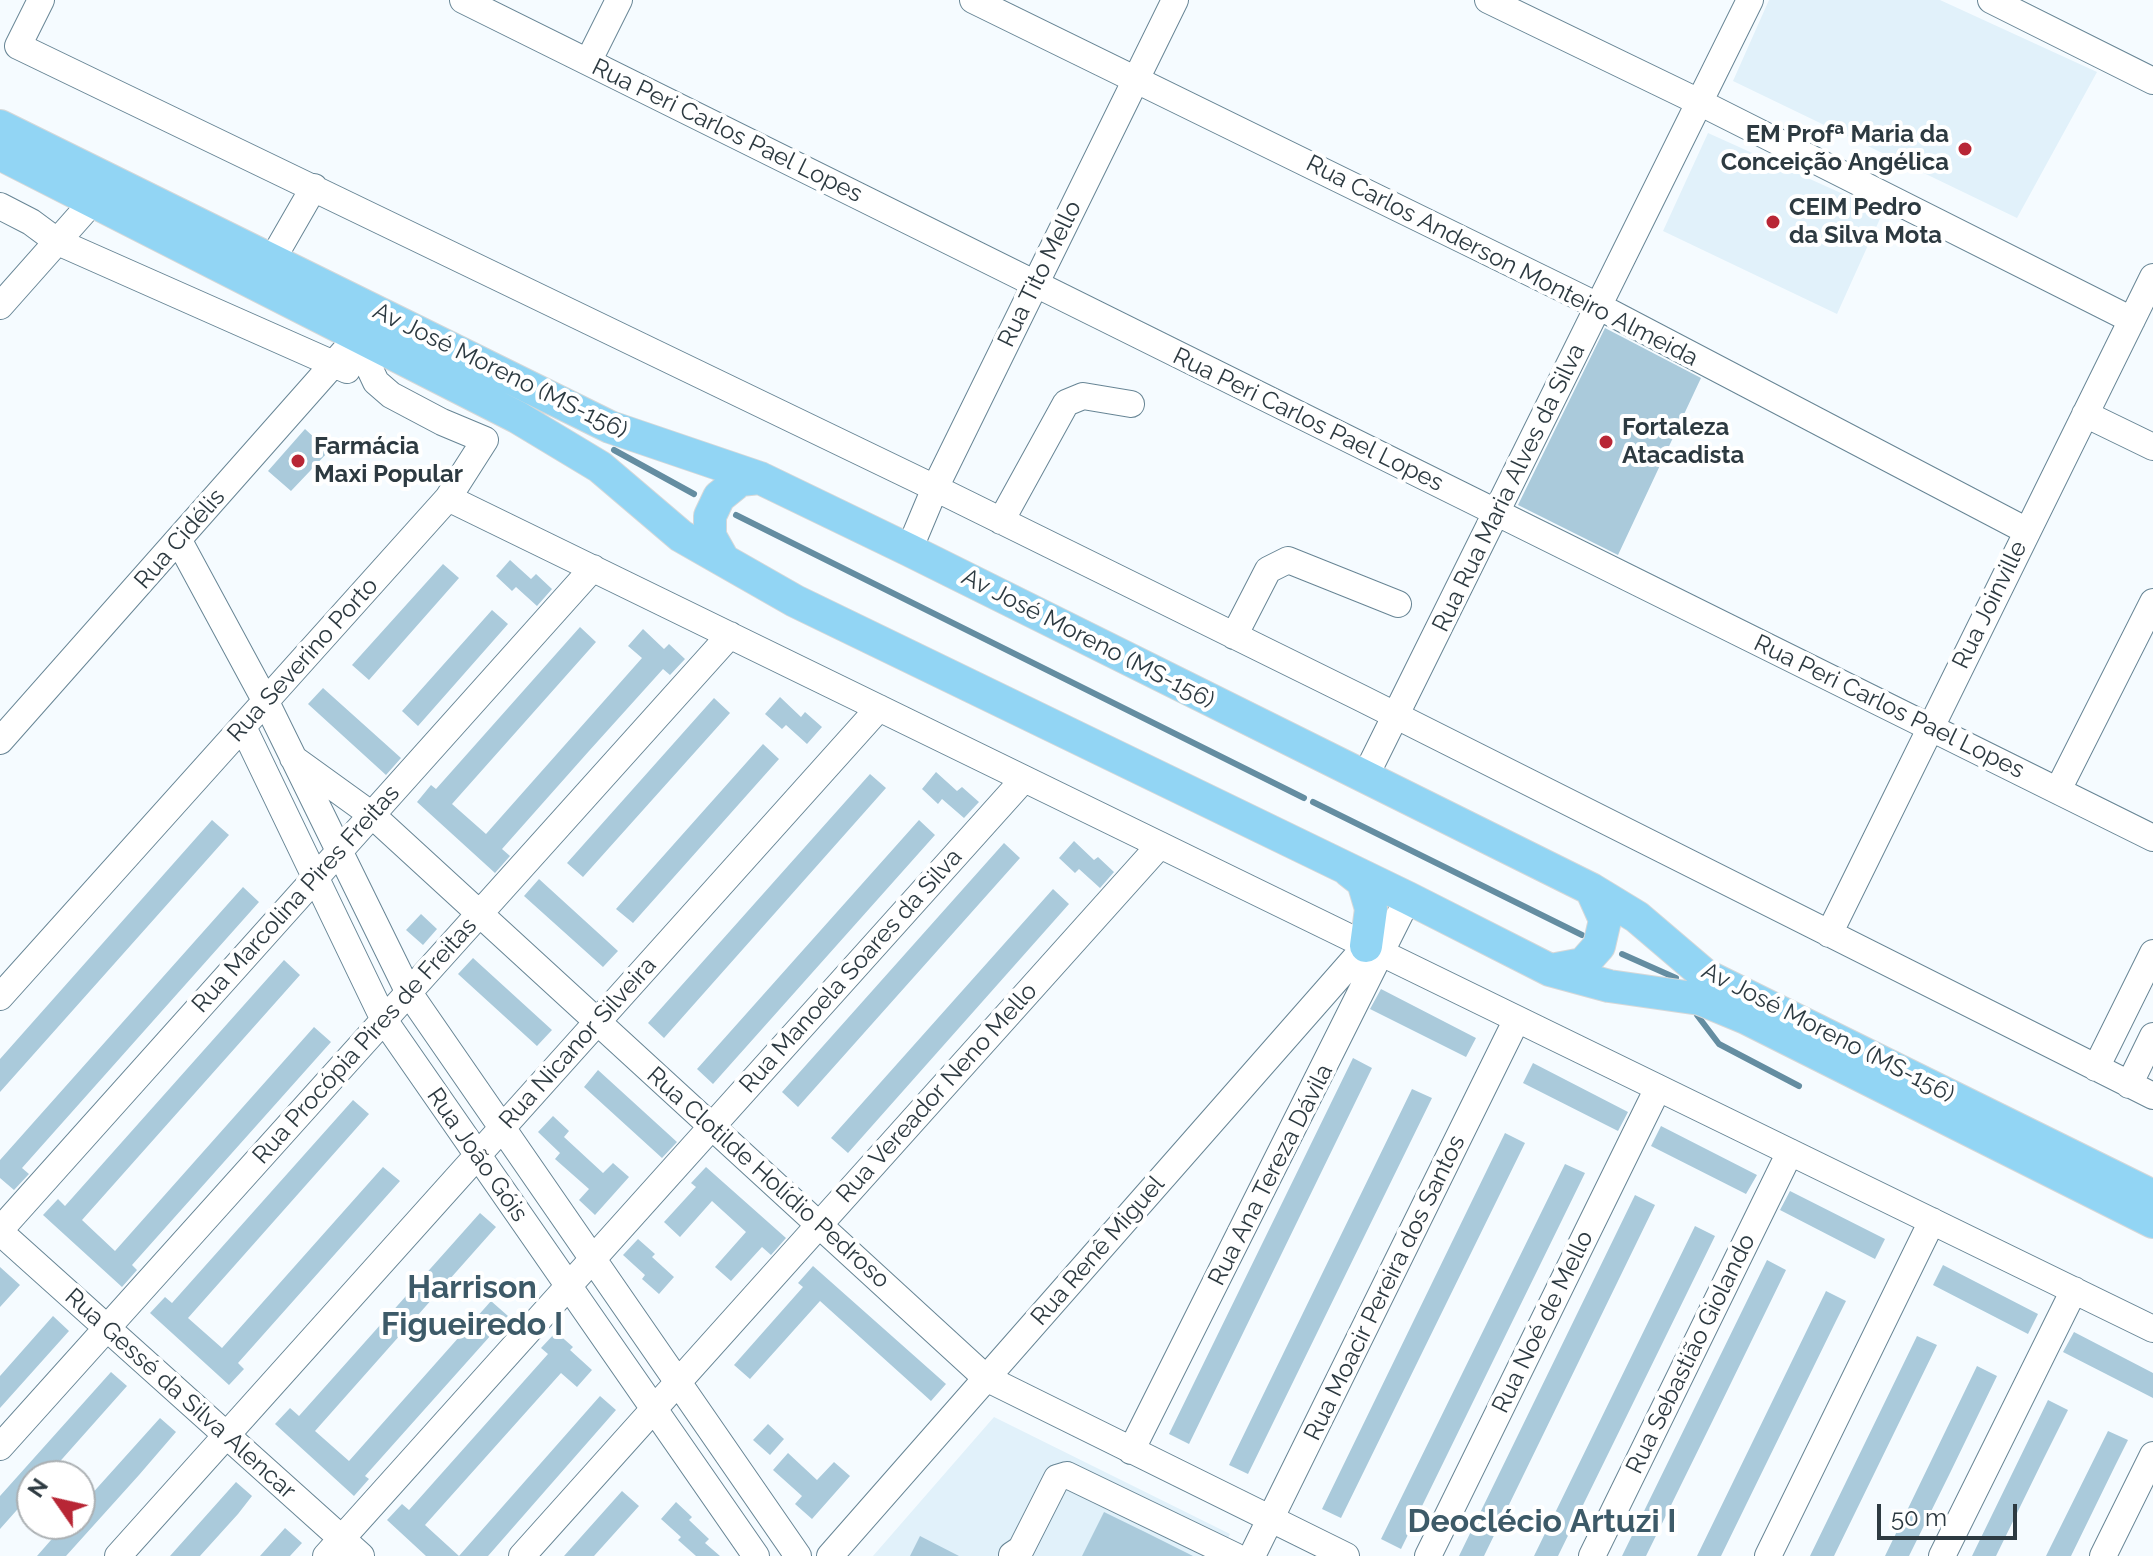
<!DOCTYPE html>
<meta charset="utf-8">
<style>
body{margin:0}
#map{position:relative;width:2153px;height:1556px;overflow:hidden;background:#f5fbff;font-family:Raleway,sans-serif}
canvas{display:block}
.north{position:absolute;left:16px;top:1460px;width:80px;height:80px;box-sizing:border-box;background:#fff;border:2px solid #abb0b3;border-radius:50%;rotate:304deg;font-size:22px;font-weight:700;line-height:32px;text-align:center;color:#2d3a41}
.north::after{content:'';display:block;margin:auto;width:28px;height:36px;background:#b82635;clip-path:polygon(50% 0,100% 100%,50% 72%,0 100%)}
.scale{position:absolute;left:1877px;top:1504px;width:140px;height:36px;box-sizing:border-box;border:4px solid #2d3a41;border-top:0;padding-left:10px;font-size:24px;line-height:28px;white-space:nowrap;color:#2d3a41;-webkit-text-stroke:6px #fff;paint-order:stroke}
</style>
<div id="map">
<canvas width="2153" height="1556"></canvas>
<div class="north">N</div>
<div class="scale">50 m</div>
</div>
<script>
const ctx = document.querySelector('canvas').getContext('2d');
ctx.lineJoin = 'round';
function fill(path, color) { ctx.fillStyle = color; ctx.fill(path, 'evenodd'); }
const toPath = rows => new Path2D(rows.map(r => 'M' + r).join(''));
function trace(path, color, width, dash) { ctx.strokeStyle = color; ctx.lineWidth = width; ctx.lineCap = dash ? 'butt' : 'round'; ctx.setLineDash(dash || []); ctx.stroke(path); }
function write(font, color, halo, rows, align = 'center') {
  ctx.font = font + ' Raleway,sans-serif'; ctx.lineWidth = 8; ctx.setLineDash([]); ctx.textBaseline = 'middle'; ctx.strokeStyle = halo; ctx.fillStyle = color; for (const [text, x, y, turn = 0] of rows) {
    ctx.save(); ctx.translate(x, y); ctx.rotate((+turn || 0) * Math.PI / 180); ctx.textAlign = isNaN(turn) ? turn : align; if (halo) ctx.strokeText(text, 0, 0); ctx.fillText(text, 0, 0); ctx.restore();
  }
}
const built = toPath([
 [1769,0,1940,0,2097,72,2017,218,1733,81],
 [1708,133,1883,212,1837,314,1663,231],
 [994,1417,1230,1534,1219,1556,873,1556]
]);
const stream = toPath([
 [614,450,694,494],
 [736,515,1304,798],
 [1313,802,1582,935],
 [1622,954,1676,978],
 [1697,1015,1719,1044,1799,1086]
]);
const building = toPath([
 [1605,328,1701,378,1618,555,1518,505],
 [305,429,329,451,291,491,268,471],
 [510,560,531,579,536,574,552,589,537,606,516,587,512,591,496,576],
 [443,564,459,578,369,680,352,665],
 [492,610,508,624,418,726,402,711],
 [580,627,596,642,452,804,486,834,642,658,628,646,643,629,664,649,669,644,685,659,670,675,663,669,589,751,502,849,510,856,495,873,417,802,431,785,436,789],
 [323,688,401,758,386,775,308,704],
 [780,697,801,717,805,712,822,727,807,744,786,725,782,729,765,714],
 [714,698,730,713,583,877,567,863],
 [763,744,779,759,633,923,616,909],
 [936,772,957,791,962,787,979,802,964,818,942,799,938,804,922,789],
 [870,774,886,788,664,1038,648,1023],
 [212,820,229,835,0,1092,0,1059],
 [919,820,935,835,713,1084,697,1069],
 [1074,841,1094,860,1098,857,1114,872,1100,888,1079,869,1075,873,1059,858],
 [1004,843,1020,858,798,1107,782,1092],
 [539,879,618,951,603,967,524,896],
 [243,887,259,902,22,1168,29,1174,14,1190,0,1178,0,1160],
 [1053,889,1069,904,848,1153,831,1138],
 [421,914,437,929,423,945,406,930],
 [473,958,552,1030,537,1046,458,974],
 [284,960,300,975,82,1220,115,1251,314,1027,331,1042,132,1265,137,1270,122,1287,43,1215,58,1199,65,1206],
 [1381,989,1476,1038,1466,1057,1370,1009],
 [1353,1058,1372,1068,1189,1444,1169,1434],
 [1533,1063,1628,1112,1618,1131,1523,1083],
 [598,1070,677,1142,662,1158,584,1087],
 [1412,1089,1432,1098,1248,1474,1229,1465],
 [353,1100,369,1114,188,1318,222,1348,383,1167,400,1181,238,1363,244,1369,229,1385,150,1313,165,1297,172,1303],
 [553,1116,569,1131,564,1137,603,1173,613,1163,629,1177,595,1215,579,1200,589,1189,555,1159,560,1153,538,1132],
 [1661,1126,1757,1175,1746,1194,1651,1146],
 [1505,1133,1525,1143,1341,1518,1322,1509],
 [1565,1164,1585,1173,1401,1549,1381,1539],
 [706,1167,786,1238,771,1255,762,1247,731,1281,715,1267,746,1232,712,1201,680,1237,664,1222,696,1187,691,1183],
 [1790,1191,1885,1239,1875,1259,1780,1210],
 [1635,1195,1655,1205,1484,1556,1459,1556],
 [480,1213,496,1227,315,1431,349,1461,491,1301,508,1316,365,1476,369,1479,354,1496,275,1424,290,1408,299,1416],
 [1695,1226,1715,1236,1558,1556,1534,1556],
 [638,1239,655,1254,652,1257,674,1277,659,1294,642,1279,645,1275,623,1255],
 [1767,1260,1786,1270,1712,1422,1646,1556,1622,1556],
 [1943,1265,2038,1314,2028,1334,1933,1285],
 [813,1266,946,1384,931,1401,820,1301,750,1379,734,1365,803,1287,798,1283],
 [0,1267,20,1285,0,1307],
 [1826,1291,1846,1301,1836,1321,1721,1556,1697,1556],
 [53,1316,69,1331,0,1408,0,1376],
 [556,1332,573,1347,570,1350,592,1370,577,1387,561,1373,425,1525,459,1556,600,1396,616,1410,488,1556,426,1556,387,1520,402,1504,409,1510,548,1354,541,1348],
 [2074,1332,2153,1373,2153,1398,2063,1352],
 [1917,1336,1937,1345,1834,1556,1810,1556],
 [1977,1366,1997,1376,1950,1473,1909,1556,1885,1556],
 [111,1372,127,1386,47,1476,32,1476,32,1493,0,1529,0,1496],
 [2048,1400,2068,1410,2043,1460,1996,1556,1972,1556],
 [160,1418,176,1432,139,1475,66,1556,37,1556,65,1524,80,1524,80,1507],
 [768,1424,784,1439,770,1455,753,1440],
 [2108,1431,2128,1440,2115,1466,2071,1556,2046,1556],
 [788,1453,817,1480,834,1462,850,1476,812,1519,795,1504,802,1496,773,1470],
 [236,1482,252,1496,238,1514,200,1556,170,1556],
 [622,1491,639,1506,594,1556,564,1556],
 [676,1502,692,1517,689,1520,709,1539,705,1543,720,1556,696,1556,678,1540,681,1537,661,1519],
 [1104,1512,1145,1532,1193,1556,1082,1556],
 [285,1528,302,1543,290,1556,260,1556],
 [920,1536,959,1556,910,1556]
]);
const minor = toPath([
 [41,0,18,46,935,488,1361,698,2153,1096],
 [463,0,2153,838],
 [973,0,1598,306,2027,531],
 [1488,0,1699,102,2132,320],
 [1991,0,2153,81],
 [588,62,619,0],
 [0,206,31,222,58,242,347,370],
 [272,260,314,187],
 [0,306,94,200],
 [2085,414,2153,447],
 [448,498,2153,1329],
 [1001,521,1066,403,1083,396,1131,404],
 [179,541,265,700,409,993,798,1556],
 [909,550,935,488,1175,0],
 [1234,636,1268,570,1288,560,1398,604],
 [243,727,384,1020,756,1556],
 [0,741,359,335],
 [293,758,372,815,986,1378,1346,1556],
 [1365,777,1750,0],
 [2058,790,2153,602],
 [1829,934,2153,277],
 [0,997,448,498,485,440,442,422,391,395,376,382,368,365,367,340],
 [2096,1068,2153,953],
 [2129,1085,2153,1036],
 [0,1230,593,568],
 [0,1232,361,1556],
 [0,1447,730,635],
 [1131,1451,1408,898],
 [1012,1555,1021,1549,1057,1478,1067,1475,1235,1556],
 [118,1556,879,708],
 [326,1556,1024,779],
 [522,1556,1160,845],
 [830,1556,1366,946],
 [1252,1556,1517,1019],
 [1428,1556,1658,1088],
 [1592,1556,1790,1152],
 [1768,1556,1932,1221],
 [1942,1556,2074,1290],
 [2103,1556,2153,1455]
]);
const major = toPath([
 [0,126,610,427,760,478,909,550,1591,889,1637,917,1705,975,2153,1196],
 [0,154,517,417,600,467,681,536,795,601,1408,898,1550,970,1609,986,1700,999,1746,1018,2153,1222],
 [723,559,710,536,710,516,719,497,740,480,760,478],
 [1349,871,1363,882,1371,909,1366,946],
 [1551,970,1583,964,1599,946,1605,920,1591,889]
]);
const markers = [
 [1965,149,8,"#b82635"],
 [1773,222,8,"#b82635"],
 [1606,442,8,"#b82635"],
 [298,461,8,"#b82635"]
];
const streetNames = [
 ["Rua Peri Carlos Pael Lopes",727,131,26],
 ["Rua Carlos Anderson Monteiro Almeida",1502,261,27],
 ["Rua Tito Mello",1040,274,-64],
 ["Av José Moreno (MS-156)",500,371,26],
 ["Rua Peri Carlos Pael Lopes",1308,420,26],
 ["Rua Rua Maria Alves da Silva",1509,488,-64],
 ["Rua Cidélis",180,539,-49],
 ["Rua Joinville",1990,605,-64],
 ["Av José Moreno (MS-156)",1088,639,27],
 ["Rua Severino Porto",303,660,-48],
 ["Rua Peri Carlos Pael Lopes",1889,707,26],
 ["Rua Marcolina Pires Freitas",296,899,-48],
 ["Rua Manoela Soares da Silva",851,971,-48],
 ["Av José Moreno (MS-156)",1828,1033,27],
 ["Rua Procópia Pires de Freitas",365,1041,-48],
 ["Rua Nicanor Silveira",578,1043,-48],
 ["Rua Vereador Neno Mello",937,1093,-48],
 ["Rua João Góis",477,1155,55],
 ["Rua Ana Tereza Dávila",1271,1175,-63],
 ["Rua Clotilde Holídio Pedroso",768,1178,42],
 ["Rua Renê Miguel",1098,1251,-49],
 ["Rua Moacir Pereira dos Santos",1385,1288,-64],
 ["Rua Noé de Mello",1543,1322,-64],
 ["Rua Sebastião Giolando",1691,1354,-64],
 ["Rua Gessé da Silva Alencar",180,1394,42]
];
const poiNames = [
 ["EM Profª Maria da",1949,135,"right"],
 ["Conceição Angélica",1949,163,"right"],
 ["CEIM Pedro",1789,208],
 ["da Silva Mota",1789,236],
 ["Fortaleza",1622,428],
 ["Atacadista",1622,456],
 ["Farmácia",314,447],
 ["Maxi Popular",314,475]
];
const districtNames = [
 ["Harrison",472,1288],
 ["Figueiredo I",472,1325],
 ["Deoclécio Artuzi I",1542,1522]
];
fill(built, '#e1f1fa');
trace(stream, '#648da1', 6);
fill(building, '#aacadb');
trace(minor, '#678595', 28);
trace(major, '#d5d8d9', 34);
trace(minor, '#fff', 26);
trace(major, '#92d5f4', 32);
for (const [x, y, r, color] of markers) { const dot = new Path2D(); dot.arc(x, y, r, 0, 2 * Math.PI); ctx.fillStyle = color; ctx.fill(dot); trace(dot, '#fff', 3); }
write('24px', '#2d3a41', '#fff', streetNames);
write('bold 24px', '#2d3a41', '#fff', poiNames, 'left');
write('bold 32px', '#3d5a68', '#fff', districtNames);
</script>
